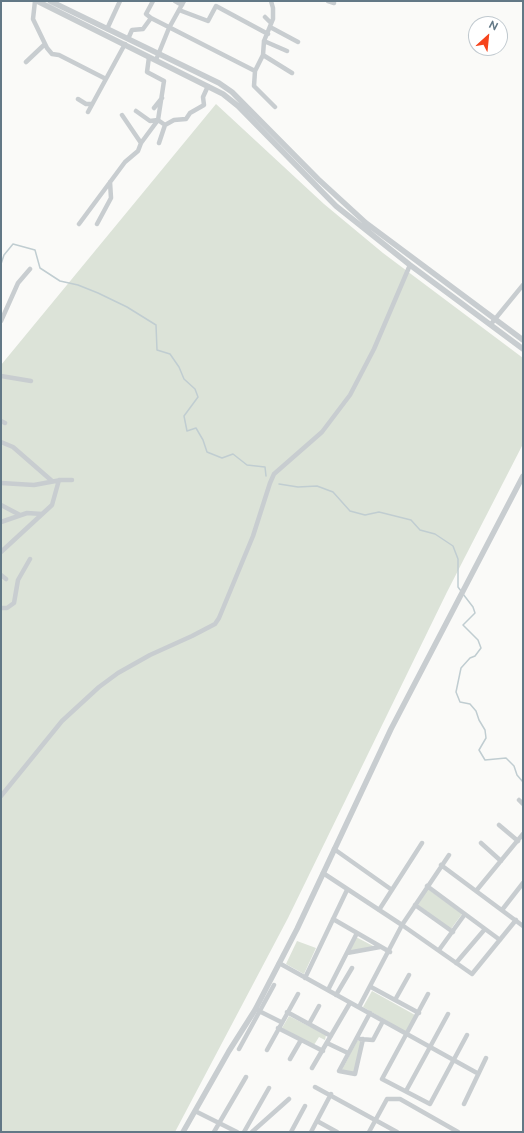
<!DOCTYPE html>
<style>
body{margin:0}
#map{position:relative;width:524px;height:1133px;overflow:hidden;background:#fafaf8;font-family:Raleway,sans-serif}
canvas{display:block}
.frame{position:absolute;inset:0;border:2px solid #627886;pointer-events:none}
.north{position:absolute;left:468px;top:16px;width:40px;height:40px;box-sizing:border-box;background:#fff;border:1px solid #c0c9cf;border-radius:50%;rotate:27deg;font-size:11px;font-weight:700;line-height:16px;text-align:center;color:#627886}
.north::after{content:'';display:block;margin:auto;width:14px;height:18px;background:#f6441c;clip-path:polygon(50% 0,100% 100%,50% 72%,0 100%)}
</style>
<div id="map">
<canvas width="524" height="1133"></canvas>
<div class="frame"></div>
<div class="north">N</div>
</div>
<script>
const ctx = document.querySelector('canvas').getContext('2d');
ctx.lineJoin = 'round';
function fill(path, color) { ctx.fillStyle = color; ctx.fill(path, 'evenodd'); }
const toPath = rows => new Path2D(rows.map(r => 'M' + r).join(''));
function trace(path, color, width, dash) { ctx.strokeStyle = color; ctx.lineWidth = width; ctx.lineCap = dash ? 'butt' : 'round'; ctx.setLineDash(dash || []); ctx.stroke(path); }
const green = toPath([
 [216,104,324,204,383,253,523,358,523,444,447,592,288,918,175,1132,1,1132,1,365],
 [428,889,462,914,451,929,418,905],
 [356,937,375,947,349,951],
 [297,941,316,948,304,974,286,964],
 [372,991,415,1015,406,1032,363,1007],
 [289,1016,326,1035,325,1040,319,1037,314,1045,282,1028],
 [357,1041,361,1041,354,1073,342,1070]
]);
const stream = toPath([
 [1,264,4,255,13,244,35,250,40,268,60,281,78,285,98,293,127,307,156,325,157,350,170,354,179,367,184,379,195,389,198,397,184,416,187,431,196,428,203,440,207,452,222,458,233,454,247,465,265,467,266,476],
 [279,484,298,487,317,486,333,492,350,511,365,515,379,512,411,520,420,530,435,534,453,546,458,559,458,587,461,591],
 [463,594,473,607,475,613,463,625,478,640,481,648,475,656,470,658,461,668,456,692,460,702,470,704,476,711,479,720,485,730,486,738,479,750,485,760,506,758,514,766,517,775,523,782]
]);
const minor = toPath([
 [35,1,33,19,47,48,52,54,59,55,106,79],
 [153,1,146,14,151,18,255,71],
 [175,1,182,5],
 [271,1,273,8,273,19,264,41,263,55,255,71,254,86,275,107],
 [328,1,334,3],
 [179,10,208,21,216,6,268,34],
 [265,17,271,23],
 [270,27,298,42],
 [107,29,120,1],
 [128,39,132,30,143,29,151,18],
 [264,41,287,51],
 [263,55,292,73],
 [156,60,169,28,184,1],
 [26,62,45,44],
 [78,99,86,104,92,104],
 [154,108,162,98],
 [136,111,150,121,158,120,165,125],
 [88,112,125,44],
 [122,115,141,143],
 [159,143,165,125,174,120,186,119,190,113,204,105,203,97,208,86],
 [79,224,125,162,138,151,141,143,158,120,164,81,147,72,149,57],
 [97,224,111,198,110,182],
 [1,321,18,283,30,269],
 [491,324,523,285],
 [1,376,31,381],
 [1,421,5,423],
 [1,442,13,447,52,481],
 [1,483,34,485,61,480,72,480],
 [1,505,20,515],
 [1,522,27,513,42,514],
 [1,552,52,505,59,480],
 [1,575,6,579],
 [1,608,7,608,14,603,18,580,30,559],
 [1,796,62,721,99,687,118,673,150,655,192,636,215,624,219,618,253,536,270,483,274,474,322,432,350,395,374,349,410,265],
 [519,800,523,804],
 [499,825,518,841],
 [481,843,501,861],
 [334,849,392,890],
 [441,865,523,926],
 [323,873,402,925,472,974,516,920],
 [427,886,500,940],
 [476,891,523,834],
 [415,905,453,932],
 [379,910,422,843],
 [502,910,523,883],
 [333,919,390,952],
 [439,950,465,914],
 [347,953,380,947],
 [279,963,477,1073],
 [456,963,485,929],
 [305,978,347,890],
 [371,987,419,1013],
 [328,990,357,933],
 [428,994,382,1079,430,1104,467,1035],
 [336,995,352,968],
 [395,1000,409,975],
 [359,1007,402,925,449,855],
 [257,1010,281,1022],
 [287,1012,331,1036],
 [309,1024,319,1006],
 [278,1028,323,1051],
 [360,1039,373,1040,383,1021],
 [363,1039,355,1074,339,1071,370,1013],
 [327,1043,348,1053],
 [239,1049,274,985],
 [267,1050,298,994],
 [290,1059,301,1040],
 [312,1068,350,1003],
 [315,1087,397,1132],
 [406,1091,448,1014],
 [464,1104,486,1058],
 [195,1111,237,1132],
 [317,1121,337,1132],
 [214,1132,246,1077],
 [244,1132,269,1088],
 [252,1132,289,1099],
 [291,1132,305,1106],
 [311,1132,331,1094],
 [369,1132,387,1099,400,1099,458,1132]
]);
const tertiary = toPath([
 [37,1,223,94,238,106,336,206,410,265,523,349],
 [50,1,219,83,232,92,318,179,366,223,523,340],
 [183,1132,229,1051,255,1010,297,929,391,729,523,476]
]);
fill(green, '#dce3d8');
trace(stream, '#c0cdd1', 1.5);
trace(minor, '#c8cdd0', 4.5);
trace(tertiary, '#c8cdd0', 5.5);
</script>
